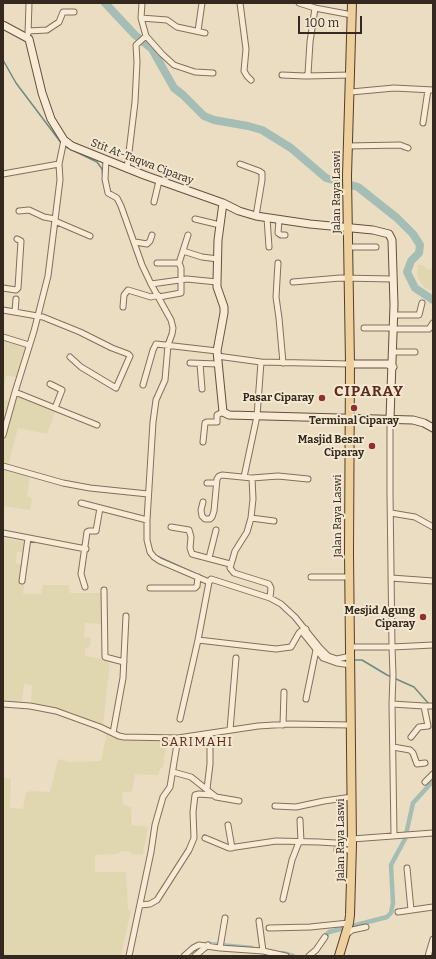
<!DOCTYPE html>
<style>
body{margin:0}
#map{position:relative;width:436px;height:959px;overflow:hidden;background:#ebddc2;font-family:Bitter,serif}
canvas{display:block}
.frame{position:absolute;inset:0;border:4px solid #35281e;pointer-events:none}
.scale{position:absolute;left:298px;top:16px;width:64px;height:18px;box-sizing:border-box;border:2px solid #35281e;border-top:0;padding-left:5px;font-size:12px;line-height:14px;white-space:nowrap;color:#35281e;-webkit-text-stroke:3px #f3e8d1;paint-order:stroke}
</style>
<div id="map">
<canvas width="436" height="959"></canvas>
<div class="frame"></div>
<div class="scale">100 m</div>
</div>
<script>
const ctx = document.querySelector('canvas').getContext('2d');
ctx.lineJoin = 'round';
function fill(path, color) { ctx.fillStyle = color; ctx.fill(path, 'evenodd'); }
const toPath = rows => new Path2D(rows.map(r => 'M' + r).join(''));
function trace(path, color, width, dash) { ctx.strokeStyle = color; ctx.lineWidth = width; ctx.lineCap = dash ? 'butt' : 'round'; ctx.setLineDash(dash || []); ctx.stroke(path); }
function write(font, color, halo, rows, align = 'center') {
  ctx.font = font + ' Bitter,serif'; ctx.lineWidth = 4; ctx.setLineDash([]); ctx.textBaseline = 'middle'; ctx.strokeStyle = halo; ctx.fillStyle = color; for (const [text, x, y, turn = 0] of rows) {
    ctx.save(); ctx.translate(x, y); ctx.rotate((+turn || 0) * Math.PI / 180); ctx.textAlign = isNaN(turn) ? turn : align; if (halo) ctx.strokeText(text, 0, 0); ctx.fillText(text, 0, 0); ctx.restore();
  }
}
const farmland = toPath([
 [418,265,422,265,429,270,433,268,433,291,424,287,418,279,417,273],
 [3,339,27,347,17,377,6,376,3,391],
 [17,395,56,410,47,434,18,428,7,470,30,476,27,496,32,498,30,510,3,506,3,399,14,402],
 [3,538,29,543,28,553,17,552,16,563,27,566,23,594,41,594,43,585,69,585,70,593,106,593,105,624,85,623,84,637,91,638,90,646,85,649,85,656,110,660,103,725,78,717,74,713,31,703,32,685,24,684,22,702,3,703],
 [107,732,127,739,167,740,163,767,161,768,158,775,135,774,132,792,122,792,123,804,132,808,131,825,148,827,143,854,132,855,130,852,122,851,117,854,95,855,95,872,126,872,128,909,131,910,121,956,3,956,3,772,3,778,11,778,10,808,23,809,26,792,33,791,50,792,58,759,70,762,101,761]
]);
const stream = toPath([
 [3,60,16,83,62,144],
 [64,146,97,162,102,169,104,186],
 [110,196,116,201],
 [159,557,192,572],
 [353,660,362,660,387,675,414,687,429,704]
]);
const canal = toPath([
 [322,939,329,932,387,917,391,913,393,903,391,865,405,839,413,803,433,781],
 [206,945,209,944,252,948],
 [283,953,293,956]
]);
const river = toPath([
 [105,3,135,35,152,49,174,88,183,95,204,116,214,120,248,126,262,130,291,148,326,178,358,187,397,218,413,234,420,245,419,253,411,261,407,272,415,288,433,300]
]);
const street = toPath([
 [142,3,141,18,146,36],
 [240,3,246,49,244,71,247,76,251,80],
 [299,3,315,8,352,15],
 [141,18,167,20,177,27,205,33],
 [28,31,47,30,59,22,63,12,74,12],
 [198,31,202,3],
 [28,34,29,3],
 [282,75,305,76,308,74,310,42,315,8],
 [306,76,351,75],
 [351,92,394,88,433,90],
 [423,123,428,90],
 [64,140,59,164,60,180,48,276,34,331,15,392,97,425],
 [348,146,400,145,408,148],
 [106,160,105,179,108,193,117,198,121,206,142,265,151,284,171,320,173,328,172,334,168,345,165,380,156,400,153,422,147,520,147,540,150,552,154,557,160,561,209,582,211,579,270,598,281,604,295,617,320,648,328,656,337,659,351,656],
 [240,164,259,171,262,173,262,180,256,216],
 [127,169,135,102,137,62,136,45,146,36,162,54,174,65,195,72,213,73],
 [3,174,59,164],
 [154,202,159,181],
 [19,211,29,210,44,217,55,219],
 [267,218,269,247],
 [195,219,220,225],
 [279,220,278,233,281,235,285,235],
 [55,221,90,236],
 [135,242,147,244,150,241,152,235],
 [348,247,376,247],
 [183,251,202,257,218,259],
 [157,263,178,263,180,265,181,268,181,293,159,297],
 [179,263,188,235],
 [278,263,276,297,279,318,283,363],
 [293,282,340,278,393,279],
 [151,284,187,279,217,282],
 [3,288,16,290,18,288,21,241,17,239],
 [123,307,124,295,128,290,151,297,158,295],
 [3,310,43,317,80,332,112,348,128,354,130,356,116,388,81,367,70,357],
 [15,312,16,299],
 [394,315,419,315,422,303],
 [364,328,394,328],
 [394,329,429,329,433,323],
 [3,337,29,345],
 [393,352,415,352],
 [217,356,261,362,350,364],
 [190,363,218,364],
 [200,364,202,389],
 [50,384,62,390,55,408],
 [143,385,153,350,156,344,217,351],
 [390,419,390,494,392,647,393,675,392,704,394,835],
 [3,435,15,392],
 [203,442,205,423,207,422,217,422,217,415,223,412],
 [3,466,63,483,90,488,148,494],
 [244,477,257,416,261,362],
 [252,478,253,499,251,518,247,532,235,551,230,568,234,573,269,584,271,588,270,598],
 [207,483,216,483],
 [203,502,201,510,202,516,205,519,210,519,212,517,214,511,217,479,219,476,222,475,252,478,278,476,308,479],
 [81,503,147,520],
 [391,513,415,517,433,527],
 [251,518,274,521],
 [171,527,189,530,191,537,190,548,192,554,230,564],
 [3,533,86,549],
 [209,558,216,530],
 [311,577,349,577],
 [391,578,433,581],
 [22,581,28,538],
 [85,587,81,574,87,532,89,531,96,531,100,508],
 [150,588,195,588,197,586,198,577],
 [104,590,105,657,124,662],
 [303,633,323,658,337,663,351,665],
 [198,640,209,582],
 [351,647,392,647,433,645],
 [306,699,316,650],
 [3,704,30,706,56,711,100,727,119,736,124,737,178,738,258,726,290,724,351,725],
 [392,704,424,706,428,726,419,727,411,737],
 [424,706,433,706],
 [180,719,198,640,276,649,291,647,299,633,301,631,303,633,306,629],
 [283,725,284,692],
 [230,730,236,658],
 [113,733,123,678,126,616],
 [393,747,410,750,413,753,417,764,425,763],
 [173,772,191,777,216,797,239,801],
 [425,782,433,774],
 [207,789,210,764,210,748,207,734],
 [275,806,296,807,324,801,352,797],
 [300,820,301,842],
 [228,825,232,848],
 [205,838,229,848,276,841,319,842,352,844],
 [352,839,433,833],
 [337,850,352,850],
 [407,868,411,910],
 [283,899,292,860,299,842],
 [140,905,150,904,157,900,189,850,194,838,193,812,195,795,199,794,212,795],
 [398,912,433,907],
 [225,918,220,948,263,951,286,956],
 [259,921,263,951],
 [269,928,310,927,349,923],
 [347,934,352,930,366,927],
 [129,956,151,852,155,825,163,797,170,787,178,738],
 [184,956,193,948,199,945,220,948],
 [195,956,208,945],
 [309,956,316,950,325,937],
 [428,956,433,939]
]);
const secondary = toPath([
 [3,25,29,39,42,93,51,119,64,140,72,146,144,175,223,203,239,211,256,216,310,224,373,230,389,234,392,240,394,305,390,419],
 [223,203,218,240,217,282,217,287,224,307,224,313,217,351,223,412,229,415,413,420,424,423,433,428],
 [350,364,388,364,393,367]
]);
const primary = toPath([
 [339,956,349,923,350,915,352,844,349,553,350,364,347,176,352,3]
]);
const markers = [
 [322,398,4,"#902e32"],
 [354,408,4,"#902e32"],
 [372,446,4,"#902e32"],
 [423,617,4,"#902e32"]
];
const streetNames = [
 ["Stit At-Taqwa Ciparay",142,162,21],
 ["Jalan Raya Laswi",337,192,-90],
 ["Jalan Raya Laswi",338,516,-90],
 ["Jalan Raya Laswi",341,840,-90]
];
const poiNames = [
 ["Pasar Ciparay",314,398],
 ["Terminal Ciparay",354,421,"center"],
 ["Masjid Besar",364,440],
 ["Ciparay",364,453],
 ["Mesjid Agung",415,611],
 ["Ciparay",415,624]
];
const quarterNames = [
 ["SARIMAHI",197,742]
];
const districtNames = [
 ["CIPARAY",369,392]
];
fill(farmland, '#e0d7b0');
trace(stream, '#6c8b82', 1.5);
trace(canal, '#a4beb5', 4.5);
trace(river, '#a4beb5', 8);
trace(street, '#846f5a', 7);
trace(secondary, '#66503d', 9);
trace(primary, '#523e2e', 10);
trace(street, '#f7ebd5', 5);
trace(secondary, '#f7ebd5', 7);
trace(primary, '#edd09b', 8);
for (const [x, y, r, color] of markers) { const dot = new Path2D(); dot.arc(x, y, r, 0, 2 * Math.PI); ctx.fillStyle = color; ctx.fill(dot); trace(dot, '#f3e8d1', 1.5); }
write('11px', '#35281e', '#f3e8d1', streetNames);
write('bold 11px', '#35281e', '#f3e8d1', poiNames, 'right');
ctx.letterSpacing = '1px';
write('13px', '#5f2a1f', '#f3e8d1', quarterNames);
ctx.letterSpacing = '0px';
ctx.letterSpacing = '1px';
write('bold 15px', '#5f2a1f', '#f3e8d1', districtNames);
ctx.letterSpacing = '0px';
</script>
